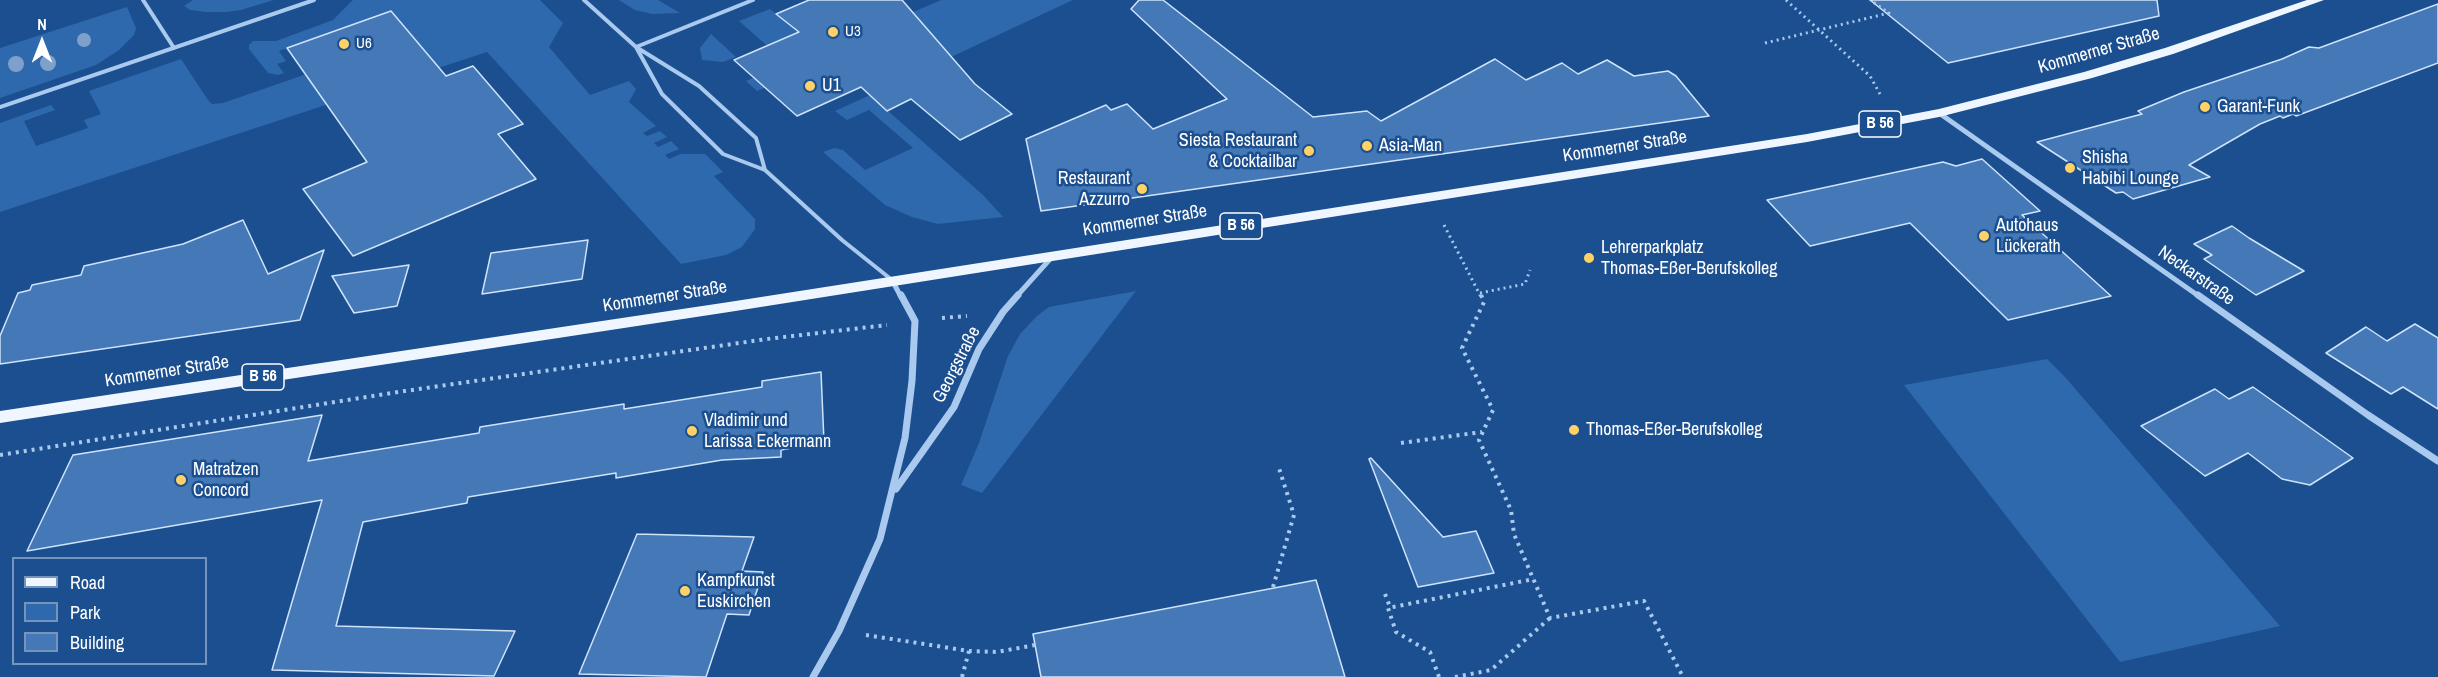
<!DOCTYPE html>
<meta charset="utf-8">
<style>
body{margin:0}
#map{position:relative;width:2438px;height:677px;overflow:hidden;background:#1b4f8f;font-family:"Archivo Narrow",sans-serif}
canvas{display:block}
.legend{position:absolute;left:12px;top:557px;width:195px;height:108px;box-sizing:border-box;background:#1b4f8f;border:2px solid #7695bc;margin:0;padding:8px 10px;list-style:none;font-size:18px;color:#fff}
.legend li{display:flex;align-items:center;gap:12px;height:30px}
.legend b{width:30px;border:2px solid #7695bc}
.north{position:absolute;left:12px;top:12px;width:60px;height:60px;-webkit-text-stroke:4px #1b4f8f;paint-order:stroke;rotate:0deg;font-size:16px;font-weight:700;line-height:24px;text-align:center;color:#fff}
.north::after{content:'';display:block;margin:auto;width:21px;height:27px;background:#fff;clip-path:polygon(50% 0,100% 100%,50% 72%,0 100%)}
</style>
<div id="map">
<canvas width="2438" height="677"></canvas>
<ul class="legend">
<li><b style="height:8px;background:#f0f6ff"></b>Road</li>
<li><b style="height:16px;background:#2e69ad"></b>Park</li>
<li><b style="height:16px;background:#4478b7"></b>Building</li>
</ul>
<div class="north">N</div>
</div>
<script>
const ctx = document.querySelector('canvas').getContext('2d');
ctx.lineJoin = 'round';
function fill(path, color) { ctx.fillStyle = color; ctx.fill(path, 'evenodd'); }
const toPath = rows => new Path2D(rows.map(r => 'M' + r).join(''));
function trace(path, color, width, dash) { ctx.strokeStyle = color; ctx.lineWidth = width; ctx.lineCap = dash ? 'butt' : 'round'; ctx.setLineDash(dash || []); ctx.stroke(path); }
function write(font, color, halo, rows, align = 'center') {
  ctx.font = font + ' "Archivo Narrow",sans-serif'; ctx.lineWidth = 5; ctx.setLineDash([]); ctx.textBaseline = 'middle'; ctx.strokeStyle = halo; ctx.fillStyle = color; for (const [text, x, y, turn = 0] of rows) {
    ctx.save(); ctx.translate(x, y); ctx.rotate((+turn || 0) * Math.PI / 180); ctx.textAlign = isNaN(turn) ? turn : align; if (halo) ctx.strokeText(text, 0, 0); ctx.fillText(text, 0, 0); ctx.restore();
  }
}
const green = toPath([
 [193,0,274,0,241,10,226,12,206,12,190,10,184,6],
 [353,0,540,0,563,23,549,47,590,95,629,81,636,89,629,102,656,126,643,133,647,136,660,131,667,137,654,143,658,147,671,141,679,149,665,155,669,159,681,154,705,154,723,172,714,176,755,219,755,229,742,247,726,255,681,264,487,52,0,212,0,123,51,105,55,110,24,121,36,146,88,128,84,120,101,114,89,91,181,59,208,100,212,104,223,103,321,69,406,29,391,11,279,51,286,61,277,64,284,73,278,75,268,73,249,49,249,45,253,41,276,41,333,20],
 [619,0,658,0,680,13,652,14,635,10],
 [941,0,1073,0,876,92,831,59,757,91,746,81,790,62,780,57,739,21,770,9,822,51],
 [127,7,136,28,134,35,119,50,96,65,0,98,0,48],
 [711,34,736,57,723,62,702,60,700,48],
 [870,95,983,195,1003,217,938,224,912,217,885,205,823,152,834,148,843,150,865,170,913,148,869,110,847,120,835,111],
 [1136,291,982,493,961,485,979,443,1008,356,1020,334,1037,316,1049,307],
 [2047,359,2065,377,2280,626,2120,662,1904,385]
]);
const building = toPath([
 [809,0,902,0,975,84,1012,114,960,140,911,99,887,111,861,87,797,116,734,60,799,32,776,14,809,0],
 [1139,0,1163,0,1313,117,1367,111,1381,121,1495,59,1526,80,1562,63,1578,74,1607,60,1634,76,1668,71,1676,76,1709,116,1041,211,1026,139,1106,105,1111,110,1127,104,1153,129,1227,99,1131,9,1139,0],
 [1870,0,2157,0,2159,16,1948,63,1870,0],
 [2438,4,2438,63,2296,116,2293,114,2283,118,2280,116,2260,124,2189,165,2210,177,2133,199,2123,192,2116,193,2037,142,2142,114,2138,111,2184,92,2282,59,2309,47,2319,48,2438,4],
 [391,11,446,76,473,66,523,124,498,134,536,179,353,256,303,189,367,162,287,48,391,11],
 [1982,159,2040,211,2022,215,2111,296,2008,320,1910,223,1810,246,1767,200,1943,162,1956,166,1982,159],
 [243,220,268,274,324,250,300,320,0,364,0,336,18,293,30,290,32,285,81,275,84,266,183,244,243,220],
 [2232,226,2249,238,2304,271,2256,295,2204,259,2212,255,2194,244,2232,226],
 [588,240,582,279,482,294,491,253,588,240],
 [409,265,397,306,354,313,332,276,409,265],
 [2415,324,2438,338,2438,409,2403,387,2391,394,2326,353,2366,327,2387,341,2415,324],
 [821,372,824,442,781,450,781,457,722,460,616,478,616,473,468,497,467,503,363,522,336,626,515,631,494,676,272,670,322,500,27,551,73,455,322,415,308,461,479,433,480,427,624,404,624,409,762,387,762,381,821,372],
 [2253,387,2353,458,2310,485,2282,479,2248,453,2205,476,2141,426,2215,389,2229,399,2253,387],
 [1371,458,1443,537,1476,531,1494,573,1418,587,1369,459,1371,458],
 [637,534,754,537,742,571,763,572,749,615,727,614,706,677,579,674,637,534],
 [1316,580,1345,677,1041,677,1033,634,1316,580]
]);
const pathFar1 = toPath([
 [1786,0,1870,76,1880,94],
 [1765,43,1889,13,1870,0],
 [1444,225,1481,297],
 [1480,293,1525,284,1530,270]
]);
const path = toPath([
 [1481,295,1484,302,1462,348,1493,410,1479,440,1511,510,1514,534,1550,618,1644,601,1683,677],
 [942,318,967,316],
 [1401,443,1482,432],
 [0,455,405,391,767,339,887,325],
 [1273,587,1294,515,1278,465],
 [1385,594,1390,607],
 [866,635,969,651,997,652,1035,645],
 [962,677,969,651],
 [1439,677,1430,652,1396,632,1388,608,1534,579],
 [1455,677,1491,670,1550,618]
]);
const lane = toPath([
 [143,0,174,48],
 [584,0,636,47,699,86,756,138,765,170],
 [636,47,662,94,723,154,765,170,842,240,892,280],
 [636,47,753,0],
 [0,107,314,0]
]);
const streetFar1 = toPath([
 [1939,113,2200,297],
 [892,280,901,297],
 [1016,297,1051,258]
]);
const street = toPath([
 [2198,295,2368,415,2438,461],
 [896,489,954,407,979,349,1003,312,1018,295],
 [813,677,839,631,880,539,905,438,912,381,915,321,901,295]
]);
const primary = toPath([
 [2307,0,2324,0,2173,54,2092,78,1939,117,1807,142,729,312,0,423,0,411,729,302,1807,134,1939,109,2084,72,2165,48,2307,0]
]);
const trees = [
 [84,40,7],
 [48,63,8],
 [16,64,8]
];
const markers = [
 [833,32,6,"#ffd166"],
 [344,44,6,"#ffd166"],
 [810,86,6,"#ffd166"],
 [2205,107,6,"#ffd166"],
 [1367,146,6,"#ffd166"],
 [1309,151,6,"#ffd166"],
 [2070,168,6,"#ffd166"],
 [1142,189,6,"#ffd166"],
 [1984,236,6,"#ffd166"],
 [1589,258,6,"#ffd166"],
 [1574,430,6,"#ffd166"],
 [692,431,6,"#ffd166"],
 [181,480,6,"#ffd166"],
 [685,591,6,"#ffd166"]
];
const farPoinames = [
 ["U3",845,32],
 ["U6",356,44]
];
const shields = [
 [1880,124,42],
 [1241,226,42],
 [263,377,42]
];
const shieldNames = [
 ["B 56",1880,124],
 ["B 56",1241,226],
 ["B 56",263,377]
];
const streetNames = [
 ["Kommerner Straße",2099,51,-16],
 ["Kommerner Straße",1625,147,-9],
 ["Kommerner Straße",1145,221,-9],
 ["Neckarstraße",2196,276,35],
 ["Kommerner Straße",665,297,-9],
 ["Georgstraße",957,365,-63],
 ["Kommerner Straße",167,372,-9]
];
const poiNames = [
 ["U1",822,86],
 ["Garant-Funk",2217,107],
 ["Siesta Restaurant",1297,141,"right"],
 ["& Cocktailbar",1297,162,"right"],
 ["Asia-Man",1379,146],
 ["Shisha",2082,158],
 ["Habibi Lounge",2082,179],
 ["Restaurant",1130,179,"right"],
 ["Azzurro",1130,200,"right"],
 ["Autohaus",1996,226],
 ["Lückerath",1996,247],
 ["Lehrerparkplatz",1601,248],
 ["Thomas-Eßer-Berufskolleg",1601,269],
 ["Vladimir und",704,421],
 ["Larissa Eckermann",704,442],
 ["Thomas-Eßer-Berufskolleg",1586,430],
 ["Matratzen",193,470],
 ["Concord",193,491],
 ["Kampfkunst",697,581],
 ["Euskirchen",697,602]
];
fill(green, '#2e69ad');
fill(building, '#4478b7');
trace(building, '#cfe3fa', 1.5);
trace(pathFar1, '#a9c9ee', 3, [2, 4]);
trace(path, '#a9c9ee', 4, [3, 5]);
trace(lane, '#a9c9ee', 4);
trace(streetFar1, '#a9c9ee', 5);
trace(street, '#a9c9ee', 7);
fill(primary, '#f0f6ff');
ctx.fillStyle = '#7ea0ca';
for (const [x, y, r] of trees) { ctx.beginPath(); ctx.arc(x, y, r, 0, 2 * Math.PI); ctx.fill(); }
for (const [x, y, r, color] of markers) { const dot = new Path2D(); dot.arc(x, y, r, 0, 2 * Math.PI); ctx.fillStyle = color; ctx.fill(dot); trace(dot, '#1b4f8f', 2); }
write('15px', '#fff', '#1b4f8f', farPoinames, 'left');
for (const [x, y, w] of shields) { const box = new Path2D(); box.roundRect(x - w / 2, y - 13, w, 26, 4.5); ctx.fillStyle = '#1b4f8f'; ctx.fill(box); trace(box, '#fff', 1.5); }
write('bold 16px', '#fff', null, shieldNames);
write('18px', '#fff', '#1b4f8f', streetNames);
write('18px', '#fff', '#1b4f8f', poiNames, 'left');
</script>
